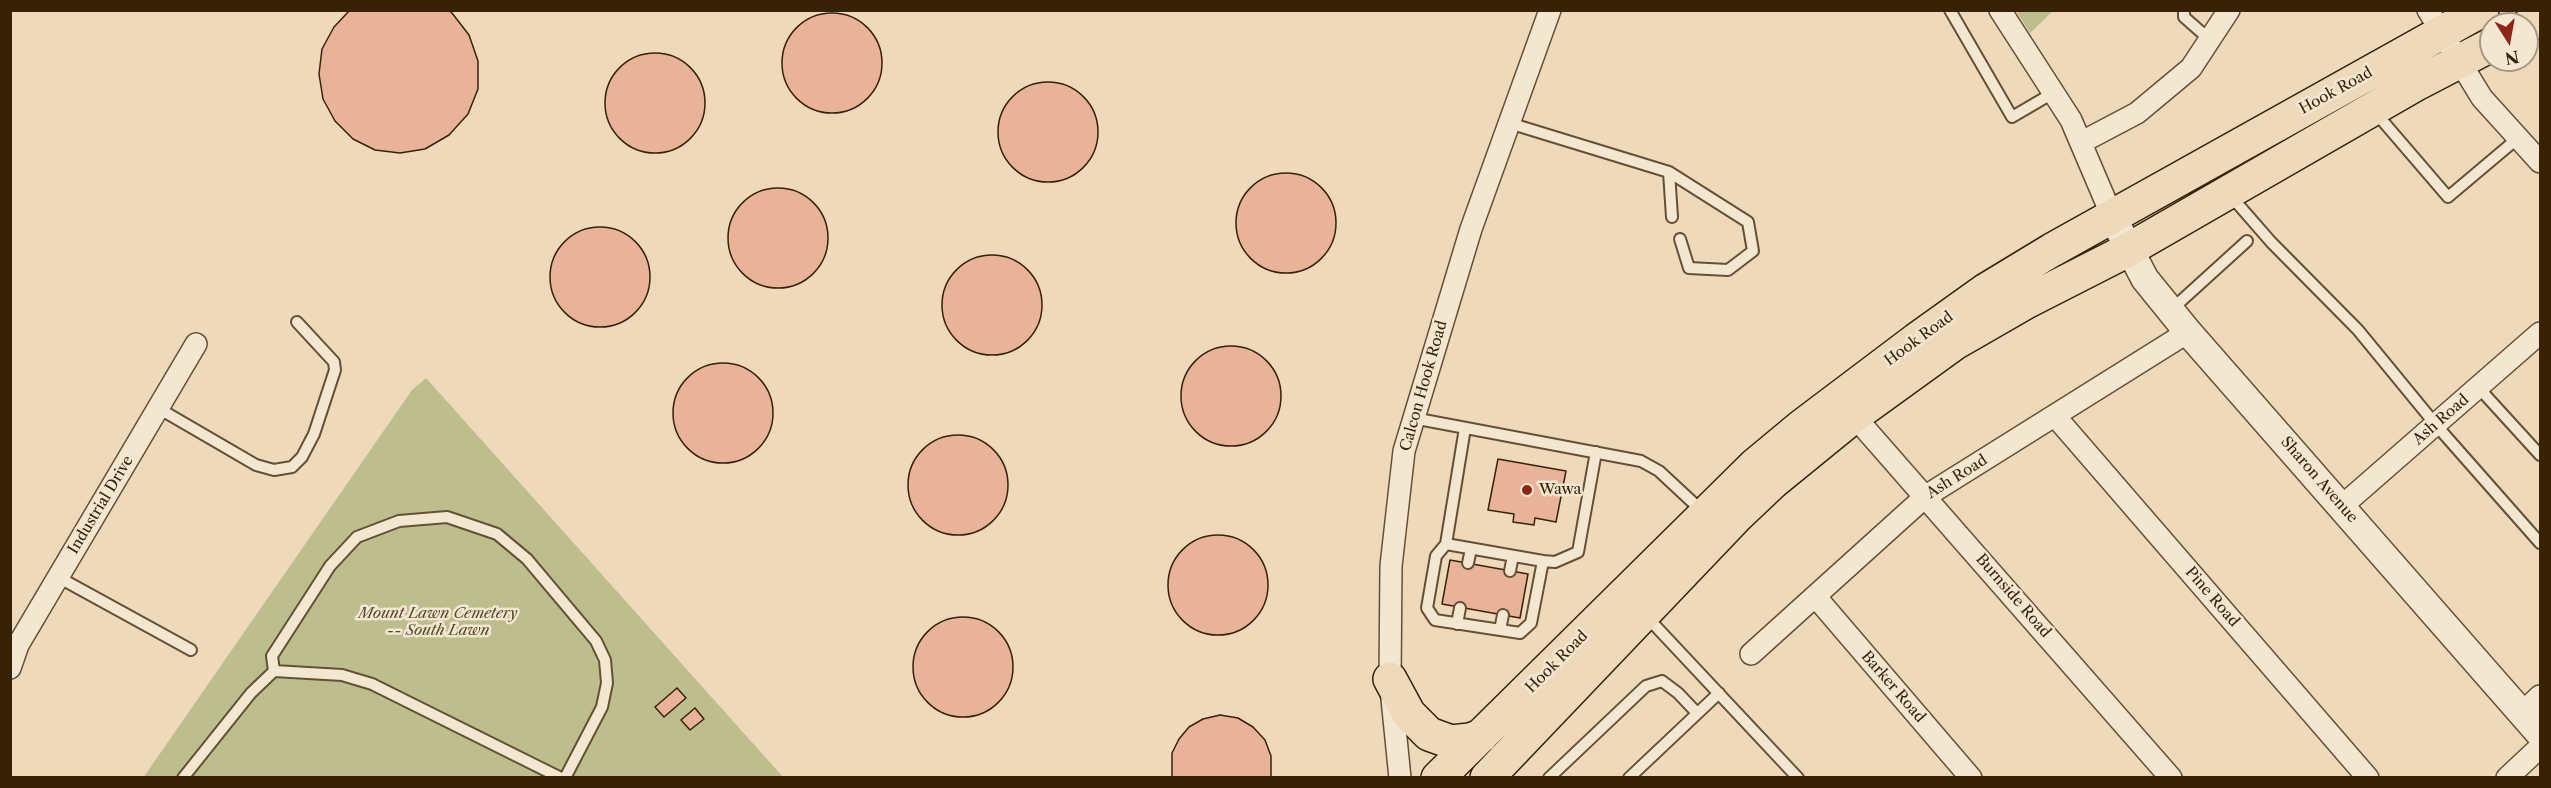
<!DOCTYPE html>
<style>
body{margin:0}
#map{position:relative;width:2551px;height:788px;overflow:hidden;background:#eedaba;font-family:"Libre Caslon Text",serif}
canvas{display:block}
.frame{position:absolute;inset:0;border:12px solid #372206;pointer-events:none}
.north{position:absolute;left:2479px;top:12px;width:60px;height:60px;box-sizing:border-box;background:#f4e7d2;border:2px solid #a89880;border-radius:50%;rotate:169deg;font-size:16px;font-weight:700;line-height:24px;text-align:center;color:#372206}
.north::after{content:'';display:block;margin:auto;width:21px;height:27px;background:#8f2418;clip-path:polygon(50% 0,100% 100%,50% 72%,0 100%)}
</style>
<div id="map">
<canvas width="2551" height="788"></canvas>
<div class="frame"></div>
<div class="north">N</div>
</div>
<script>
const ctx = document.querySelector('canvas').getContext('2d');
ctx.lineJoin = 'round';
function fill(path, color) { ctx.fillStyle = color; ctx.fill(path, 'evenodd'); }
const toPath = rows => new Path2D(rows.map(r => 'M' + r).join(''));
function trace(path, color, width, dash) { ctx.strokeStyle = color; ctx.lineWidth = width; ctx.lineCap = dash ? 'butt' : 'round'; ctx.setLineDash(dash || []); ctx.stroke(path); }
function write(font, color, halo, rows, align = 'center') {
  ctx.font = font + ' "Libre Caslon Text",serif'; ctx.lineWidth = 5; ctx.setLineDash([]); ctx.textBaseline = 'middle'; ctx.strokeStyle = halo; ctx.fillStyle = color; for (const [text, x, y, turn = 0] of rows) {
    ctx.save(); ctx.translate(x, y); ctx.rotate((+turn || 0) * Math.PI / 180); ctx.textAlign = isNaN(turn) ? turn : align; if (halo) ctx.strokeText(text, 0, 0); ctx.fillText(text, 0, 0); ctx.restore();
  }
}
const green = toPath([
 [2016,11,2053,11,2030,33],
 [426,378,783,777,143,778,412,390]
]);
const building = toPath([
 [350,10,448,10,452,13,469,35,478,61,478,89,468,114,449,135,425,149,400,153,375,150,353,139,335,121,323,99,319,74,322,49,334,27,350,10],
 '782 63a50 50 0 1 1 100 0a50 50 0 1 1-100 0Z',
 '605 103a50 50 0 1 1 100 0a50 50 0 1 1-100 0Z',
 '998 132a50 50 0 1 1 100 0a50 50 0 1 1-100 0Z',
 '1236 223a50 50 0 1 1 100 0a50 50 0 1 1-100 0Z',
 '728 238a50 50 0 1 1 100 0a50 50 0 1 1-100 0Z',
 '550 277a50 50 0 1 1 100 0a50 50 0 1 1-100 0Z',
 '942 305a50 50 0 1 1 100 0a50 50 0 1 1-100 0Z',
 '1181 396a50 50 0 1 1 100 0a50 50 0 1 1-100 0Z',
 '673 413a50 50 0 1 1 100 0a50 50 0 1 1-100 0Z',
 '908 485a50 50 0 1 1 100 0a50 50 0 1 1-100 0Z',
 [1498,459,1566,471,1556,522,1535,518,1534,525,1513,522,1514,514,1488,510,1498,459],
 '1168 585a50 50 0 1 1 100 0a50 50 0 1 1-100 0Z',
 [1450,560,1528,574,1520,618,1442,604,1450,560],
 '913 667a50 50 0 1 1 100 0a50 50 0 1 1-100 0Z',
 [677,688,686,698,664,717,655,707,677,688],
 [695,708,704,719,690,730,681,720,695,708],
 [1220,715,1238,718,1253,727,1265,740,1271,756,1271,778,1172,778,1172,753,1179,739,1189,727,1203,719,1220,715]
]);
const service = toPath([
 [1950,10,2012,117,2053,93],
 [2184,12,2184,17,2209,39],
 [2375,112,2448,197,2518,138],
 [1509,123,1669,172,1748,222,1753,251,1728,270,1689,268,1680,239],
 [1669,172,1672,217],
 [2230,195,2271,242,2358,330,2436,425,2540,543],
 [2171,310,2247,241],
 [2478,387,2540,455],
 [158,408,256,465,274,470,292,467,302,457,314,434,335,370,334,362,297,322],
 [1413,418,1641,461,1659,471,1702,511],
 [1465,428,1446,544,1436,556,1427,608,1435,620,1520,633,1531,623,1543,561,1555,562,1578,552,1596,452],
 [1446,544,1543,561],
 [1468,563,1471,549],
 [1510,571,1513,556],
 [58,577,191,650],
 [1647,617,1798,778],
 [1457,624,1460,608],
 [1500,630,1503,615],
 [274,671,342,675,372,684,561,778],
 [183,778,251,693,274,671,272,656,330,566,357,537,399,521,447,517,497,534,527,559,596,641,605,660,607,683,602,707,565,778],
 [1549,778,1646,686,1662,681,1678,693,1697,713],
 [1629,778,1719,693]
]);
const minor = toPath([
 [2000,10,2071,120,2112,216],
 [2428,10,2482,98,2540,162],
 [2082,142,2137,113,2191,68,2229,10],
 [1854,416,2171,778],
 [2055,416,2368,778],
 [2342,506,2540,333],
 [1815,596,1971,778],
 [1751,654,1926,496,2188,332],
 [10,668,18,645,196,344],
 [2522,713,2540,696],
 [1400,778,1390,679,1391,566,1404,451,1471,229,1550,10],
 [2507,778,2540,747]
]);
const tertiary = toPath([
 [2112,216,2145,279,2188,332,2540,734]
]);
const primary = toPath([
 [2527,26,2540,19],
 [1390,679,1409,714,1429,734,1451,742,1470,740,1481,736],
 [1438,778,1755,465,1802,426,1916,340,1986,290,2052,250,2482,10],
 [1487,778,1736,517,1773,482,1854,416,1955,343,2028,301,2128,250,2418,83,2491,45]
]);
const markers = [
 [1527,490,6,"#8f2418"]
];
const streetNames = [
 ["Hook Road",2336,91,-29],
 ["Hook Road",1919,339,-36],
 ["Calcon Hook Road",1424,386,-74],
 ["Ash Road",2441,420,-41],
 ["Ash Road",1957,477,-32],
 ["Sharon Avenue",2319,480,49],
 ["Industrial Drive",101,505,-59],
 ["Burnside Road",2013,596,49],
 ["Pine Road",2212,597,49],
 ["Hook Road",1557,662,-45],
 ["Barker Road",1893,687,49]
];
const poiNames = [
 ["Wawa",1539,490]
];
const parkNames = [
 ["Mount Lawn Cemetery",438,614],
 ["-- South Lawn",438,631]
];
fill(green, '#bcbe8d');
fill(building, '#e9b39a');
trace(building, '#372206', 1.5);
trace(service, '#655033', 14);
trace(minor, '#655033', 24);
trace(tertiary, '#655033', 30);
trace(primary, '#372206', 36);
trace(service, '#f4e7d2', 10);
trace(minor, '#f4e7d2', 21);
trace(tertiary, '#f4e7d2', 27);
trace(primary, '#eedaba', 33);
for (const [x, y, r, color] of markers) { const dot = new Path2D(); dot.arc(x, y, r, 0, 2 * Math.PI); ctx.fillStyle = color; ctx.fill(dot); trace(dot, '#f4e7d2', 2); }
write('15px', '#372206', '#f4e7d2', streetNames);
write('15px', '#372206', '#f4e7d2', poiNames, 'left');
write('italic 15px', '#584928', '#f4e7d2', parkNames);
</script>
